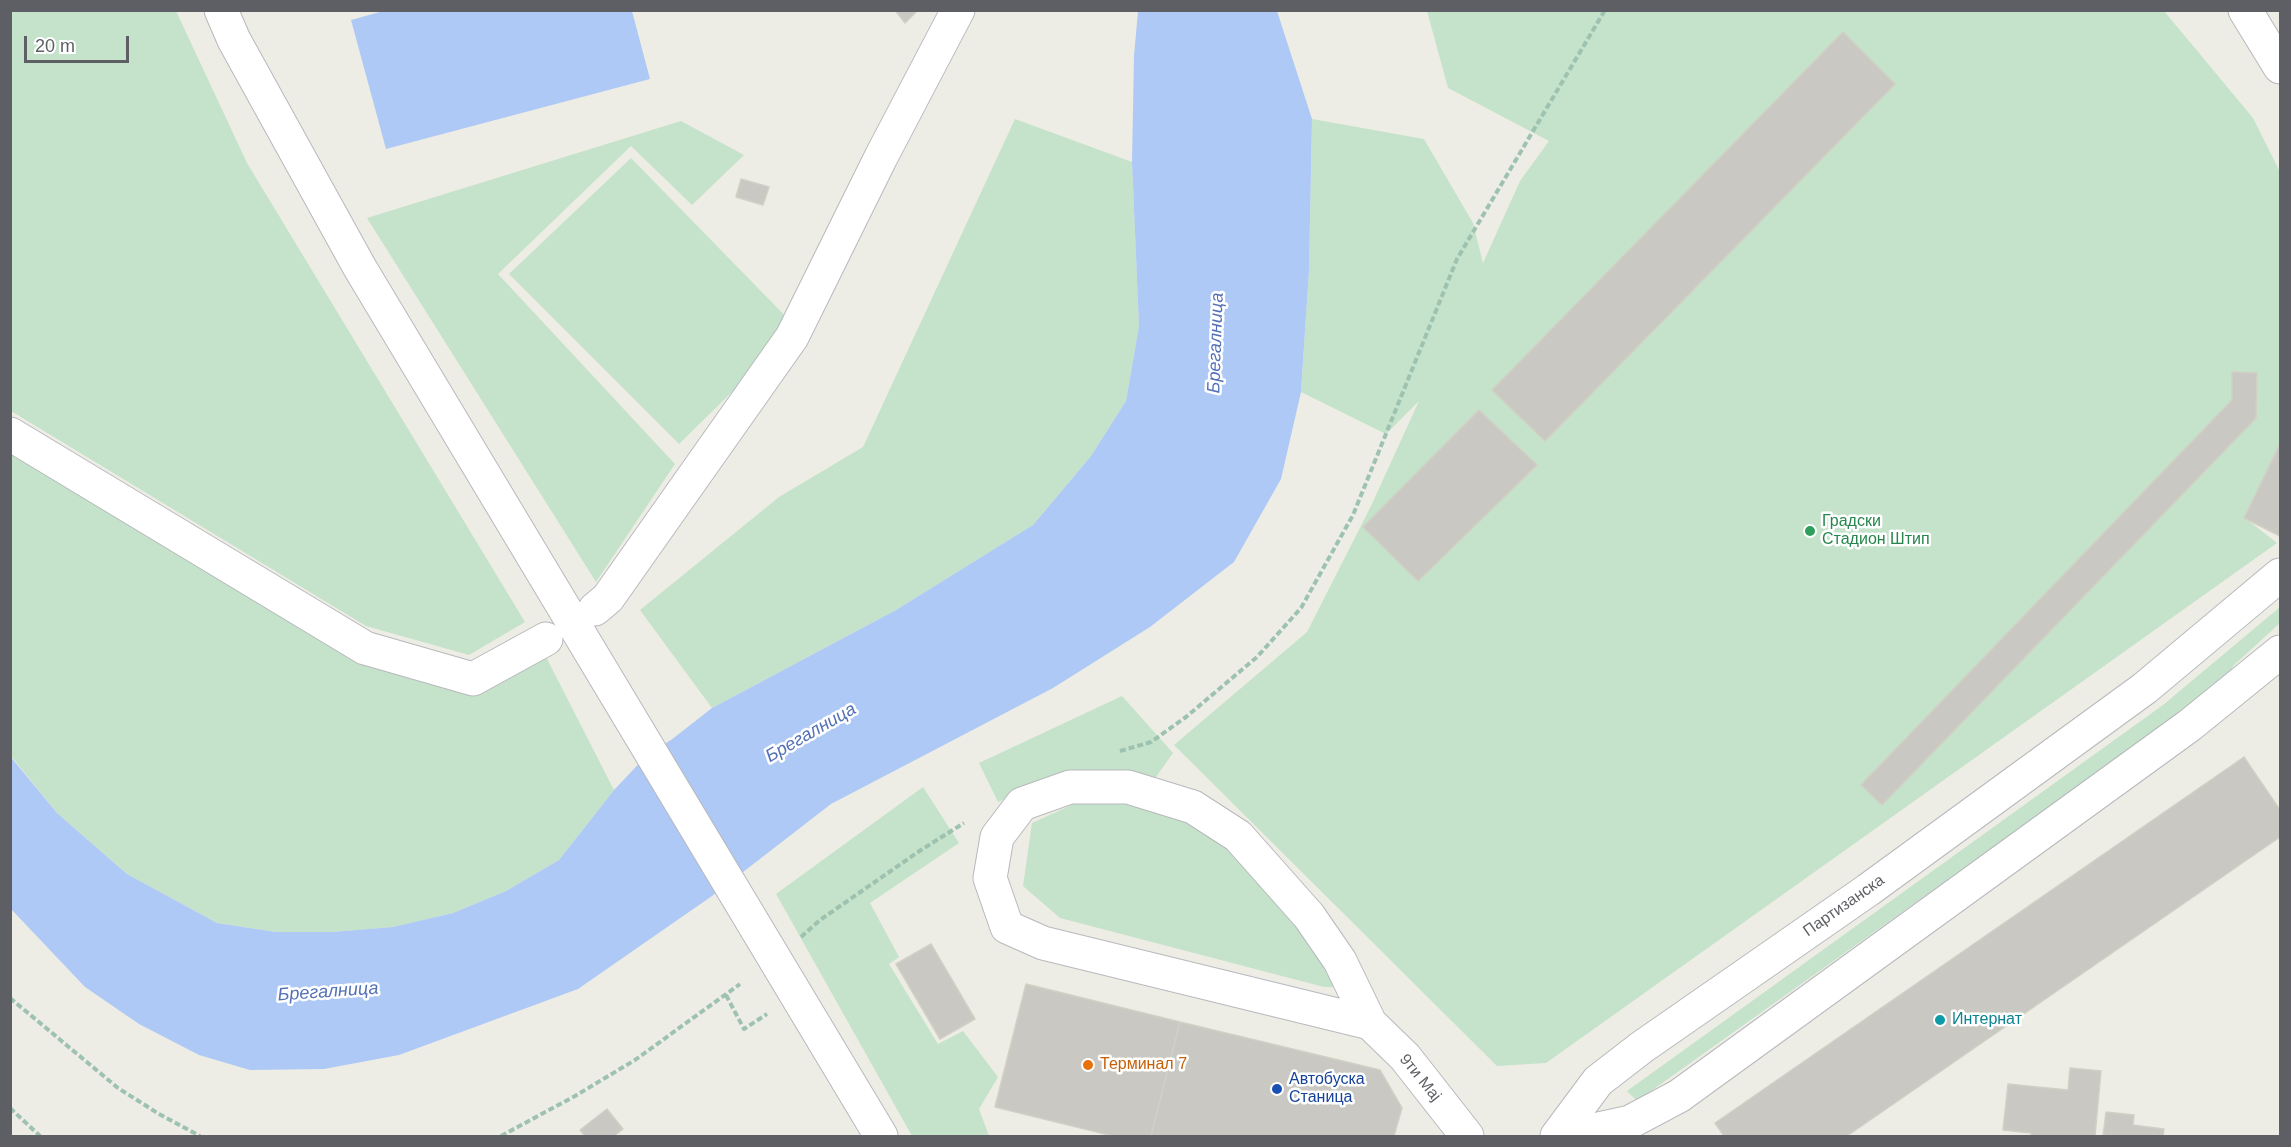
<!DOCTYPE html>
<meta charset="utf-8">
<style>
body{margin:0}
#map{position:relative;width:2291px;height:1147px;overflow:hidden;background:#eeede5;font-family:Arial,sans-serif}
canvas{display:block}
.frame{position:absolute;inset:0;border:12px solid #5d5f64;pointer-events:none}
.scale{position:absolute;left:24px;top:36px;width:105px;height:27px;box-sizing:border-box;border:3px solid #5d5f64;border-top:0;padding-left:8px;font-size:18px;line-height:21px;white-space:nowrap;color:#5d5f64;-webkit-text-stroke:4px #fff;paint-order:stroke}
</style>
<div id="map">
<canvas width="2291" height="1147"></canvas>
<div class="frame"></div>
<div class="scale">20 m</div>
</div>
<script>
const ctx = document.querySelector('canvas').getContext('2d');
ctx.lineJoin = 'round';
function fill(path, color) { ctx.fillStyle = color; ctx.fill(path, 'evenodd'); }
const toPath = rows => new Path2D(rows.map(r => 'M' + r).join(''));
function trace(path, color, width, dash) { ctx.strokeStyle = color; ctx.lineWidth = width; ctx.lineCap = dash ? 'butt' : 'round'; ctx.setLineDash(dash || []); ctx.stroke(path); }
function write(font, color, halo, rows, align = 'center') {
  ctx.font = font + ' Arial,sans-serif'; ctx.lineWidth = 5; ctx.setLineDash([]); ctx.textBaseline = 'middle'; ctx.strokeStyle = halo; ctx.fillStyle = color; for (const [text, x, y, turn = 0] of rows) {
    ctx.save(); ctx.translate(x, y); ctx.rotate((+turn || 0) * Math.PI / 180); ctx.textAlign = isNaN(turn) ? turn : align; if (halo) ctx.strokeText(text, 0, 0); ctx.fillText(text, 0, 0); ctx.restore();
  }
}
const green = toPath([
 [10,11,176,11,247,163,525,622,469,655,366,626,11,411],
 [1427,11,2164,11,2253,118,2280,172,2280,444,2245,518,2277,543,1546,1063,1497,1066,1174,745,1307,632,1371,506,1419,401,1386,434,1301,392,1309,270,1312,119,1424,139,1473,223,1483,263,1520,181,1549,141,1448,88],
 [1015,119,1132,162,1139,326,1126,401,1091,456,1033,525,896,610,712,708,640,610,779,497,863,447],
 [681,121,744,155,692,205,631,146,498,274,675,464,596,582,367,218],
 [631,158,797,328,679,444,509,274],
 [10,452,469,691,545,655,614,790,559,860,506,891,453,913,394,927,332,932,276,932,217,923,127,874,57,813,11,756],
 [2280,607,2280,623,2233,666,2229,679,1637,1101,1627,1091,2163,705],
 [1122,696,1173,753,1153,781,1072,772,998,802,979,763],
 [923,787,959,843,870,903,899,957,889,964,938,1044,963,1031,998,1077,979,1109,989,1136,912,1136,776,894],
 [1125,803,1187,817,1233,845,1328,960,1341,987,1324,987,1060,918,1023,886,1032,823,1074,804]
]);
const water = toPath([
 [387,10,632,11,650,79,386,149,351,20],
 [1138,11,1277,11,1312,119,1309,270,1301,392,1281,479,1234,562,1150,627,1053,688,831,804,712,896,578,989,399,1055,324,1069,250,1070,199,1055,139,1024,85,987,11,909,10,756,57,813,127,874,217,923,276,932,332,932,393,927,453,913,506,891,559,860,614,790,649,753,671,740,712,708,896,610,1033,525,1091,456,1126,401,1139,326,1132,162,1134,56]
]);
const building = toPath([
 [895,10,918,10,905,23,895,10],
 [1843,32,1895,84,1545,441,1492,390,1843,32],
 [741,179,769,187,763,205,736,197,741,179],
 [2232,372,2257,373,2256,418,1882,805,1861,785,2232,400,2232,372],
 [1479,410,1537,465,1418,581,1363,527,1479,410],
 [2280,444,2280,536,2244,518,2280,444],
 [2244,757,2280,810,2280,837,1847,1136,1724,1136,1715,1123,2244,757],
 [931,944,975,1019,940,1039,896,964,931,944],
 [1026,984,1180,1022,1151,1136,1113,1136,995,1107,1026,984],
 [1180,1022,1380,1070,1402,1108,1394,1136,1151,1136,1180,1022],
 [2070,1068,2101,1071,2095,1136,2031,1136,2031,1133,2003,1130,2008,1084,2068,1090,2070,1068],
 [607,1109,623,1129,614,1136,585,1136,580,1130,607,1109],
 [2106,1112,2134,1115,2133,1125,2164,1129,2163,1136,2103,1136,2106,1112]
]);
const path = toPath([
 [1120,751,1151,742,1186,717,1257,657,1301,608,1353,515,1457,259,1605,10],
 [801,937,820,920,921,850,964,823],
 [726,995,744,1029,767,1014],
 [10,998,118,1088,159,1114,200,1136],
 [10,1108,40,1136],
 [501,1136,575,1096,635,1060,740,984]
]);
const minor = toPath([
 [10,434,365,648,473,679,546,639],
 [595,609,608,598,792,337,881,157,958,10],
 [1370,1023,1043,943,1007,927,990,878,997,837,1022,804,1070,787,1128,787,1193,807,1238,836,1309,916,1340,961,1370,1023,1405,1057,1467,1136]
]);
const tertiary = toPath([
 [1557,1136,1598,1081,1642,1047,1868,890,2145,688,2280,575],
 [1566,1136,1630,1122,1679,1096,2190,725,2280,652]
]);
const secondary = toPath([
 [221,10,234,40,360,268,881,1136],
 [2245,10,2280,67]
]);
const markers = [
 [1810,531,6,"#2e9e5b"],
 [1940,1020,6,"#0f9aa8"],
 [1088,1065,6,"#e8710a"],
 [1277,1089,6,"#1a4fb4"]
];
const leisureNames = [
 ["Градски",1822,522],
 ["Стадион Штип",1822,540]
];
const streetNames = [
 ["Партизанска",1844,906,-35],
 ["9ти Мај",1420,1078,51]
];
const cultureNames = [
 ["Интернат",1952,1020]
];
const foodNames = [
 ["Терминал 7",1100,1065]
];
const transitNames = [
 ["Автобуска",1289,1080],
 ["Станица",1289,1098]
];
const waterNames = [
 ["Брегалница",1216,343,-88],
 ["Брегалница",811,733,-30],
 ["Брегалница",328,992,-4]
];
fill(green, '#c5e2ca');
fill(water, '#aec9f5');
fill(building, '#c9c8c2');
trace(building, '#d2d0c4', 1.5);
trace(minor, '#b7b9bd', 35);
trace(tertiary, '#b7b9bd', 35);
trace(secondary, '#b7b8bd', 35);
trace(path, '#9ec2b0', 4, [6, 3]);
trace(minor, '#fff', 33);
trace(tertiary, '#fff', 33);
trace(secondary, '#fff', 33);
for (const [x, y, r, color] of markers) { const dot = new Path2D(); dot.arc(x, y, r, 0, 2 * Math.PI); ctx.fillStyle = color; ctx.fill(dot); trace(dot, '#fff', 2); }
write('16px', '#27864d', '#fff', leisureNames, 'left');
write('16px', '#5d5f64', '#fff', streetNames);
write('16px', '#0d838f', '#fff', cultureNames, 'left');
write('16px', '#c56008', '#fff', foodNames, 'left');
write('16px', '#164399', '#fff', transitNames, 'left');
write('italic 18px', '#5371b6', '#fff', waterNames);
</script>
